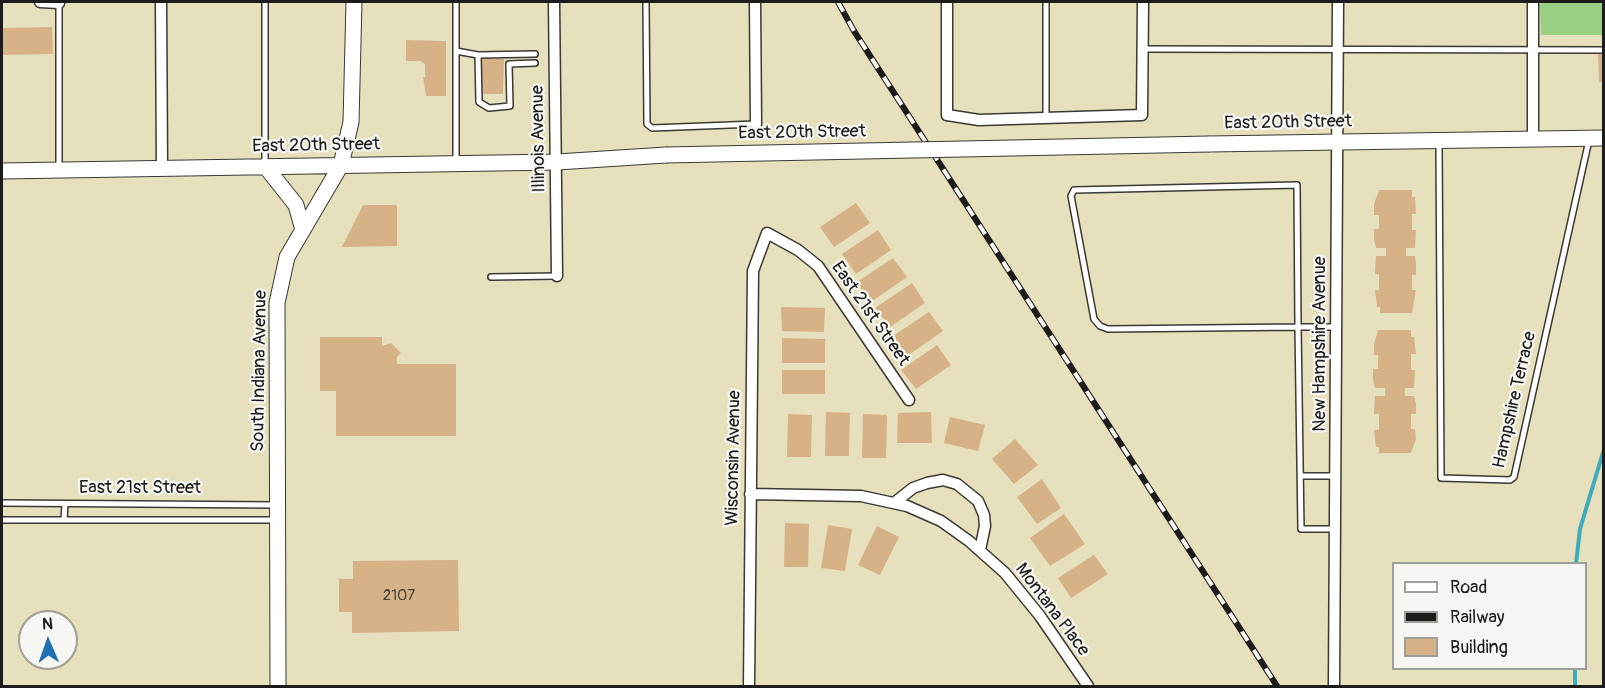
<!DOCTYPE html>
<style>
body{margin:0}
#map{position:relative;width:1605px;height:688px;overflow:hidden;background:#e6e0bc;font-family:Pangolin,sans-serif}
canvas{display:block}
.frame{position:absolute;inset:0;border:3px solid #1c1c1c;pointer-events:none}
.legend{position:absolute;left:1392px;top:562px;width:195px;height:108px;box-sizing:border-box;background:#f6f6f2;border:2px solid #9f9f9c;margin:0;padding:8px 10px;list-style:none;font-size:18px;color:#1c1c1c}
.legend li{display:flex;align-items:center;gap:12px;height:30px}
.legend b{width:30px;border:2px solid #9f9f9c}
.north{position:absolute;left:18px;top:610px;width:60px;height:60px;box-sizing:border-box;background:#f6f6f2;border:2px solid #9f9f9c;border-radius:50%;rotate:358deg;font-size:16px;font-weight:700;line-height:24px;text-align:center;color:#1c1c1c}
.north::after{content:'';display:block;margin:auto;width:21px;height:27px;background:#1f6fb2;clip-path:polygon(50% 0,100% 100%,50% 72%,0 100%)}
</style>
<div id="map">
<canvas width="1605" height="688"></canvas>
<div class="frame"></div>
<ul class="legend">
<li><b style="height:8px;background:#fff"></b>Road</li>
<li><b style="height:8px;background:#1c1c1c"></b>Railway</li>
<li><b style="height:16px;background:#d7b286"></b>Building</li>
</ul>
<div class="north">N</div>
</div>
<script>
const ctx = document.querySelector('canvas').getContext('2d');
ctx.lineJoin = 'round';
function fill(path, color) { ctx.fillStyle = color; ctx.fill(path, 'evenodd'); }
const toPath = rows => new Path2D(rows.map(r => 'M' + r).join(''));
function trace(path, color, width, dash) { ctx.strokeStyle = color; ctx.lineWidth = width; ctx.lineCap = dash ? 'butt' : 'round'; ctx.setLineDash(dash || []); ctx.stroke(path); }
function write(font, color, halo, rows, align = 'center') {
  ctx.font = font + ' Pangolin,sans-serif'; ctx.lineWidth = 4.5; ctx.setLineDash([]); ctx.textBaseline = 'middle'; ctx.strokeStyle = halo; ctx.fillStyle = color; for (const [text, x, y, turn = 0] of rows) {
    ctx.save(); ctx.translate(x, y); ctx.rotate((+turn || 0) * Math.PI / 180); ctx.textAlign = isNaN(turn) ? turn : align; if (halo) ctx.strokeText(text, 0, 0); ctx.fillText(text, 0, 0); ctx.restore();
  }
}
const green = toPath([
 [1540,2,1603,2,1603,35,1541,35]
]);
const stream = toPath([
 [1576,564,1580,529,1604,449],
 [1575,668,1575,686]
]);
const building = toPath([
 [52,27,53,54,2,55,2,28],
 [406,40,446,41,446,96,426,96,423,77,425,77,425,64,420,61,406,61],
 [1598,53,1604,53,1604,82,1599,82],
 [482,58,504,59,503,94,481,94],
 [1379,190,1412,190,1412,197,1415,197,1416,214,1412,214,1412,230,1416,230,1415,248,1406,248,1406,256,1415,256,1416,264,1416,275,1412,275,1412,290,1416,290,1412,313,1380,313,1380,307,1377,307,1375,290,1379,290,1379,274,1375,274,1376,256,1386,256,1386,248,1376,248,1374,240,1374,229,1379,229,1379,215,1374,215,1374,204],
 [856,203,870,223,834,247,820,227],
 [363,205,397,205,397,246,342,247],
 [878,230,891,250,856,274,842,254],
 [893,258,907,277,871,302,857,282],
 [912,283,925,303,890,327,875,308],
 [781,307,825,308,824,332,782,331],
 [929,312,943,331,907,356,893,336],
 [1378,330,1411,330,1411,337,1414,337,1416,354,1411,354,1411,370,1415,370,1414,388,1405,388,1405,396,1414,396,1416,404,1416,414,1411,414,1411,429,1415,429,1416,439,1411,453,1379,453,1379,447,1376,447,1374,430,1379,430,1379,414,1374,414,1375,396,1385,396,1385,388,1375,388,1373,380,1373,369,1378,369,1378,355,1374,355,1374,344],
 [320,337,382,337,382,346,391,343,401,353,397,357,397,364,456,364,456,436,336,436,336,391,320,391],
 [782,338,825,339,825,363,782,363],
 [937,345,951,365,916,389,901,370],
 [782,370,825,370,825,394,782,394],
 [826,412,850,413,849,456,825,456],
 [931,412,932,443,897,443,898,413],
 [788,414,812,415,811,457,787,457],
 [863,414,887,415,886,458,862,458],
 [950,417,985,425,978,451,944,443],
 [1015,439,1038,465,1014,484,992,459],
 [1042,479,1061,508,1037,524,1017,497],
 [1064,514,1085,544,1050,566,1030,538],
 [785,523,809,524,808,567,784,567],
 [828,525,852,529,845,571,821,568],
 [877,526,899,537,880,575,858,565],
 [1094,555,1108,574,1071,598,1058,578],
 [458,560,459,631,352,633,352,612,339,612,339,579,353,579,353,561]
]);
const lane = toPath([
 [265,2,265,164],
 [646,2,647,124,652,128,756,124],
 [1143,49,1604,50],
 [456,51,478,55],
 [535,63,509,64,510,106,489,108,479,102,478,55,535,54],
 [1046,118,1046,2],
 [1439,143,1441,478,1510,480,1514,477,1589,140],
 [456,162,456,2],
 [59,168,59,3],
 [491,277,557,276],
 [1301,476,1336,476],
 [2,503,276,505],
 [2,520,276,520],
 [64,520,65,504],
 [1335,529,1301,529,1298,327,1297,185,1074,190,1071,196,1094,319,1100,326,1108,329,1298,327,1336,327]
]);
const street = toPath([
 [40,2,59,3],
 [161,2,162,168],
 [554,2,557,276],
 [755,2,756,124],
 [947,2,947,115,979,120,1142,115,1143,2],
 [1533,2,1533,139],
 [750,494,861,496,907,506,941,521,969,541,1005,573,1040,616,1088,686],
 [894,503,913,488,927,483,943,480,957,484,978,501,984,515,985,526,980,550],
 [749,686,753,271,767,233,798,250,818,266,909,400],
 [1334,686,1338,2]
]);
const secondary = toPath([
 [1209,144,1604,138],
 [265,166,296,205,303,230],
 [2,171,557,162,666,155],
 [278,686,277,303,287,257,341,165,351,122,354,2]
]);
const rail = toPath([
 [838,2,854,31,1277,686]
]);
const secondaryBridge = toPath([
 [666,155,1209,144]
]);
const numberNames = [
 ["2107",399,596]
];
const streetNames = [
 ["East 20th Street",1288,123,-1],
 ["East 20th Street",802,133,-1],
 ["Illinois Avenue",539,139,-91],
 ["East 20th Street",316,146,-1],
 ["East 21st Street",870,314,55],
 ["New Hampshire Avenue",1320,344,-90],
 ["South Indiana Avenue",260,371,-89],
 ["Hampshire Terrace",1515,400,-77],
 ["Wisconsin Avenue",734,458,-89],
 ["East 21st Street",140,488],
 ["Montana Place",1052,610,53]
];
fill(green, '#97d083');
trace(stream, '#3facbd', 4);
fill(building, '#d7b286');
trace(lane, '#3a3934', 8);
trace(street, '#3a3934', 13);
trace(secondary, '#3a3934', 17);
trace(lane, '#fff', 5);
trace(street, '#fff', 10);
trace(secondary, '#fff', 15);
trace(rail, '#1c1c1c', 6);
trace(rail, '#f6f6f2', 4, [11]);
trace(secondaryBridge, '#3a3934', 17, []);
trace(secondaryBridge, '#fff', 15);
write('15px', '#4b4236', null, numberNames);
write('18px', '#1c1c1c', '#f6f6f2', streetNames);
</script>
